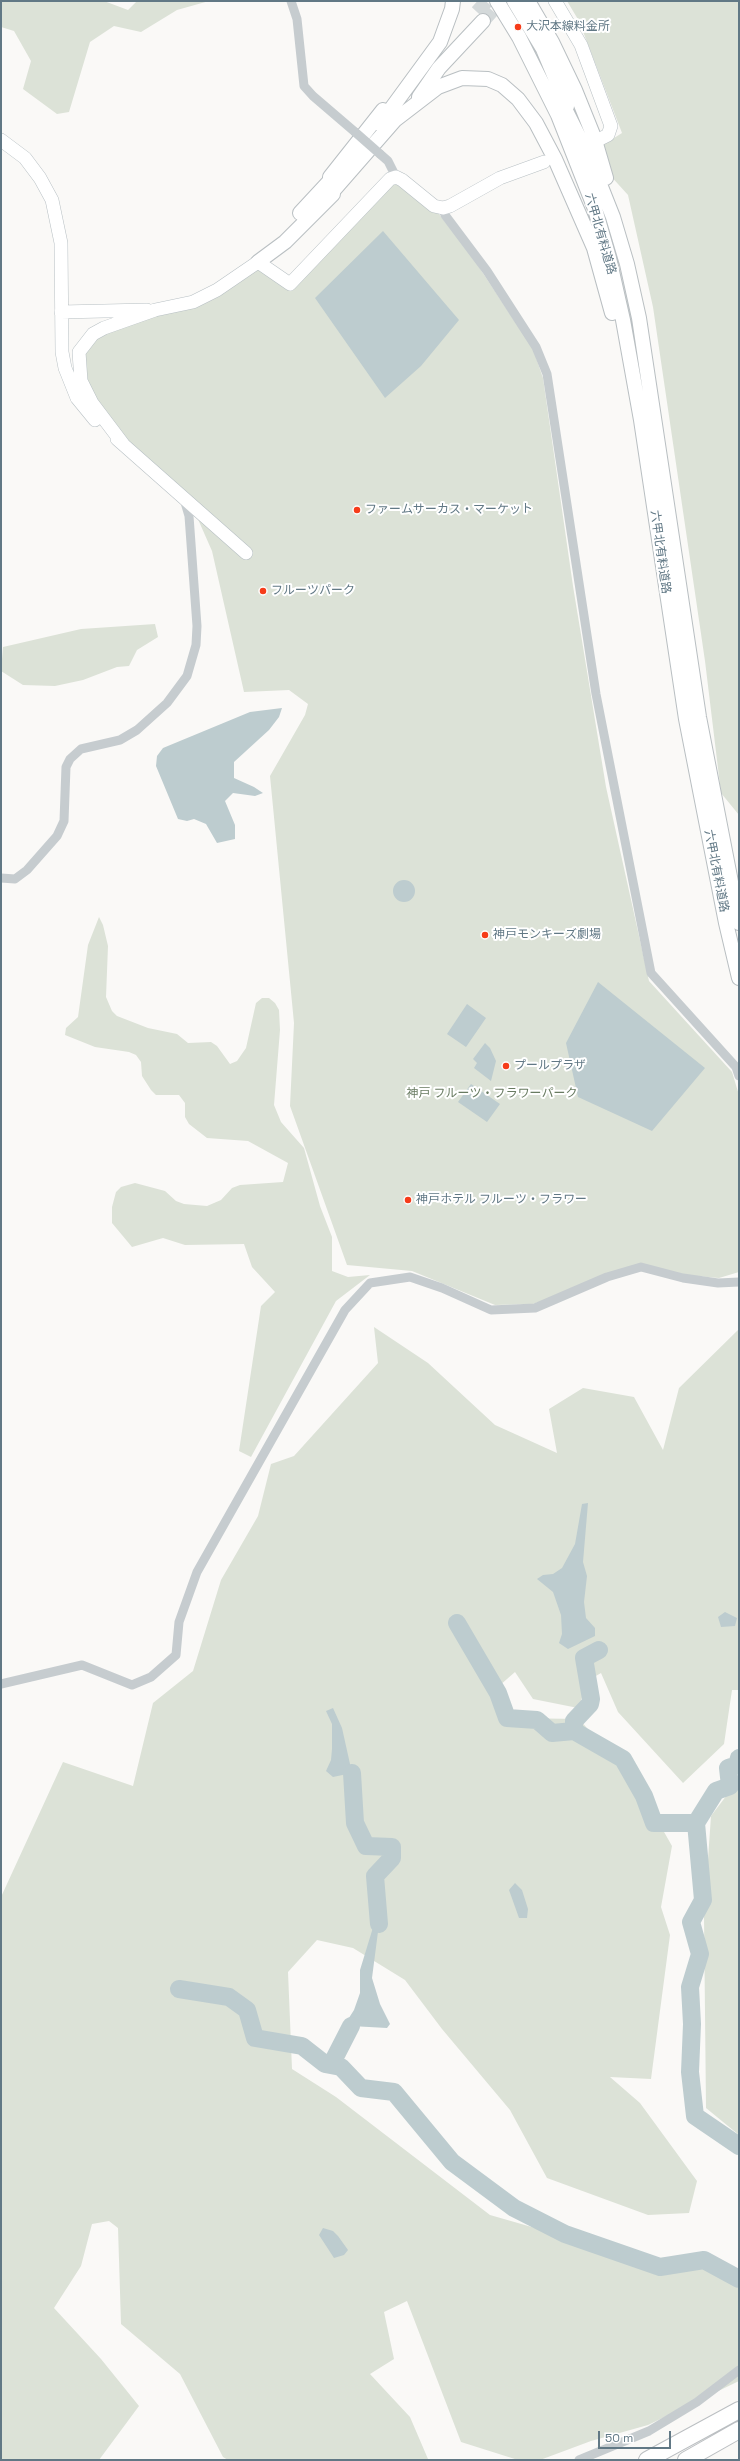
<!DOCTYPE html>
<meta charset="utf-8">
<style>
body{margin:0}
#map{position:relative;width:740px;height:2461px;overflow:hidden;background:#faf9f7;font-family:"Space Grotesk",sans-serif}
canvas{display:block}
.frame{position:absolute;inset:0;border:2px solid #617885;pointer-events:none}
.scale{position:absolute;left:598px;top:2431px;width:73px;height:18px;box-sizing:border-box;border:2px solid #617885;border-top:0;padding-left:5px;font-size:12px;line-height:14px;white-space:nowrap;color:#617885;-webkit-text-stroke:3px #fff;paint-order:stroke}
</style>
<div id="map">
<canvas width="740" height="2461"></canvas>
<div class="frame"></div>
<div class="scale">50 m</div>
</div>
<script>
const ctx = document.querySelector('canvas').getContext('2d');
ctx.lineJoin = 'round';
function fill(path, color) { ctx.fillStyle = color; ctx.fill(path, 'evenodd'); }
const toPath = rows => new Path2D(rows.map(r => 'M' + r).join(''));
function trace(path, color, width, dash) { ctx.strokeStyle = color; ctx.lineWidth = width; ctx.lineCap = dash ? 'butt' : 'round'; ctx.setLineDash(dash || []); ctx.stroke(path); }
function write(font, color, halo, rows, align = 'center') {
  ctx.font = font + ' "Space Grotesk","Noto Sans JP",sans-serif'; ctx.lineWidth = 4; ctx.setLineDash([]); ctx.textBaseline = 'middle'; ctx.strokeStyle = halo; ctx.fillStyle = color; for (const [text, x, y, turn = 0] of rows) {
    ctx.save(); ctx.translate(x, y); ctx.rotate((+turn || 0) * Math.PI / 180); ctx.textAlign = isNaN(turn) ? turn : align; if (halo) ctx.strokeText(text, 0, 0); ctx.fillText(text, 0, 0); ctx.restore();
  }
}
const green = toPath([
 [1,1,104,1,128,10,137,1,209,1,177,10,141,32,114,26,90,42,69,112,57,114,23,89,31,61,14,31,1,27],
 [567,1,739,1,739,815,721,793,705,661,653,307,628,195,598,162,595,150,622,133,579,21],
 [394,180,435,209,471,255,533,349,543,378,573,586,606,787,649,981,732,1072,739,1095,739,1272,719,1278,685,1275,642,1265,533,1304,495,1305,412,1271,347,1265,290,1106,294,1023,270,776,305,715,308,704,289,690,244,692,212,551,186,492,104,422,87,399,85,354,97,337,205,299,258,262,291,286],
 [155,624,158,637,137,650,129,666,117,667,83,680,55,686,23,685,1,671,3,647,81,629],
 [99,917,103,925,108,946,106,997,112,1011,117,1016,148,1028,177,1034,188,1043,211,1042,217,1046,230,1064,237,1061,246,1048,256,1003,262,998,269,998,275,1003,279,1010,280,1030,274,1105,281,1122,304,1148,320,1206,332,1237,332,1271,348,1277,370,1275,336,1301,251,1457,239,1451,261,1306,275,1292,252,1267,244,1244,185,1245,163,1238,132,1247,112,1223,112,1207,116,1192,121,1187,135,1183,165,1191,176,1201,184,1204,207,1206,221,1200,232,1188,240,1185,283,1182,288,1163,248,1141,207,1138,189,1124,185,1117,185,1103,179,1095,156,1095,151,1090,142,1076,141,1062,136,1055,129,1052,95,1047,65,1035,66,1028,78,1017,88,945],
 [374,1327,428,1363,495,1425,557,1453,549,1409,583,1388,634,1397,663,1450,679,1388,739,1329,739,1690,732,1690,724,1744,683,1783,618,1712,601,1673,589,1680,578,1708,533,1699,515,1672,499,1686,514,1718,579,1719,638,1786,672,1846,661,1907,670,1935,651,2079,610,2077,640,2103,697,2181,689,2213,648,2215,547,2178,510,2110,442,2029,405,1980,353,1948,317,1940,288,1972,292,2069,336,2097,490,2215,643,2259,698,2256,739,2289,739,2381,648,2425,591,2441,540,2460,518,2460,461,2442,407,2301,384,2312,394,2359,370,2374,410,2417,428,2459,228,2460,223,2457,180,2374,121,2324,118,2228,109,2221,92,2224,81,2266,54,2308,101,2359,139,2406,99,2460,1,2460,1,1897,63,1762,133,1786,153,1703,193,1671,221,1580,258,1516,271,1464,294,1456,378,1363],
 [739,1779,739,2135,706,2108,704,1917,711,1816]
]);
const water = toPath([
 [383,231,459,320,421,366,385,398,315,298],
 [282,708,279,717,269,730,234,762,234,778,254,787,263,793,255,796,233,793,225,801,235,825,235,839,217,843,206,824,194,819,187,821,178,819,156,766,157,756,163,748,250,712],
 '393 891a11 11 0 1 1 22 0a11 11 0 1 1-22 0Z',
 [598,982,705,1068,652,1131,578,1097,566,1043],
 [467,1004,486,1018,466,1047,447,1034],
 [485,1043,490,1048,496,1061,491,1081,474,1068,477,1063,473,1059],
 [471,1084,500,1104,487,1122,458,1102],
 [588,1503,583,1562,587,1576,584,1602,586,1618,595,1628,595,1636,568,1649,559,1643,562,1634,561,1615,553,1592,537,1579,543,1575,553,1574,562,1568,575,1544,582,1504],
 [725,1612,737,1618,735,1626,721,1627,718,1617],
 [333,1708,342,1728,352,1773,333,1777,326,1771,331,1760,332,1749,332,1724,326,1711],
 [515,1883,522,1890,528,1909,527,1918,519,1918,509,1890],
 [375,1921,379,1924,372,1978,380,2004,390,2024,387,2028,351,2026,347,2021,354,2010,360,1993,360,1970],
 [323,2228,333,2231,338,2236,348,2250,344,2255,334,2258,319,2235]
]);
const river = toPath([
 [457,1623,498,1693,507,1718,537,1720,552,1733,574,1731,623,1759,644,1796,654,1823,696,1823,703,1900,691,1922,700,1954,690,1987,692,2024,690,2072,695,2116,739,2146],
 [574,1731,574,1721,590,1704,591,1699,584,1658,599,1650],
 [352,1773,355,1823,366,1846,392,1847,392,1858,375,1876,379,1924],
 [696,1823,716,1791,730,1786,728,1768,737,1765,739,1758],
 [179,1989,229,1997,247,2010,255,2038,302,2046,325,2064,341,2067,361,2088,394,2092,452,2162,514,2208,565,2234,660,2267,704,2260,739,2279],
 [331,2065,351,2026]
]);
const primaryTunnel = toPath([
 [477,12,487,1],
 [483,21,501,1]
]);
const street = toPath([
 [291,1,297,19,304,86,313,96,355,132],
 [380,154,388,161,396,177],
 [443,208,445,215,487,271,536,347,547,374,596,694,651,973,736,1067,739,1076],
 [1,878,15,879,27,870,57,836,64,821,66,767,70,759,81,749,120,740,137,730,167,703,187,676,196,645,197,626,189,516,184,499],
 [1,1684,82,1665,132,1685,151,1677,176,1655,179,1622,197,1572,345,1310,370,1283,410,1277,442,1288,491,1310,535,1308,607,1277,641,1267,683,1278,718,1283,739,1282],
 [579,2460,649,2431,697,2402,739,2370]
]);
const secondary = toPath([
 [555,1,581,45,611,126,608,135,596,141],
 [1,140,25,158,40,178,52,200,61,243,62,352,65,368,77,398,95,420],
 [61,312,147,310],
 [117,439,246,553],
 [123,444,92,403,81,381,79,352,93,334,104,328,155,310,193,302,217,290,258,262,290,284,390,179,396,177,402,180,434,206,443,208,450,206,500,178,544,162]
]);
const primary = toPath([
 [497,1,519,37,558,115,595,209,609,258,623,320,641,420,686,719,726,923,739,978],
 [514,1,543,49,567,106],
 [528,1,552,42,575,90,594,137,606,178],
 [419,97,439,68,483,21],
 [560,99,590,159,613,217,627,264,639,318,699,717,739,923],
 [380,124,440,42,452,9,453,1],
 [330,177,383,110],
 [326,199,395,120,438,87,462,78,488,79,502,85,518,99,536,123,555,159,594,248,612,313],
 [300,213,339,171],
 [258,262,285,242,333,194]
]);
const highway = toPath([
 [647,2460,739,2410],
 [686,2460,739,2430]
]);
const streetBridge = toPath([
 [355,132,380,154]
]);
const markers = [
 [518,27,4,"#f63c1a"],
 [357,510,4,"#f63c1a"],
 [263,591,4,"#f63c1a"],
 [485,935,4,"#f63c1a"],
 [506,1066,4,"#f63c1a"],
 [408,1200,4,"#f63c1a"]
];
const poiNames = [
 ["大沢本線料金所",526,27],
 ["ファームサーカス・マーケット",365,510],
 ["フルーツパーク",271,591],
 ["神戸モンキーズ劇場",493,935],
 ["プールプラザ",514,1066],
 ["神戸ホテル フルーツ・フラワー",416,1200]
];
const streetNames = [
 ["六甲北有料道路",600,234,74],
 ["六甲北有料道路",660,552,82],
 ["六甲北有料道路",716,871,79]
];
const parkNames = [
 ["神戸 フルーツ・フラワーパーク",492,1094]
];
fill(green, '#dce2d7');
fill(water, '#bdcccf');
trace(river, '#bdcccf', 18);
trace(primaryTunnel, '#d4d9da', 14, [14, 7]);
trace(secondary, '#b8c0c4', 14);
trace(primary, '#b9bfc2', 16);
trace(highway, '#bbbfc2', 18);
trace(street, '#c6cccf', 9);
trace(secondary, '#fff', 13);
trace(primary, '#fff', 14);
trace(highway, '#fff', 16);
trace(streetBridge, '#c6cccf', 9);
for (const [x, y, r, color] of markers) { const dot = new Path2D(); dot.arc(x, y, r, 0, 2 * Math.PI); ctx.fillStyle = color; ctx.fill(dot); trace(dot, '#fff', 1.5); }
write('12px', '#617885', '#fff', poiNames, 'left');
write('12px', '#617885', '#fff', streetNames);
write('12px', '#687b61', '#fff', parkNames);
</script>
